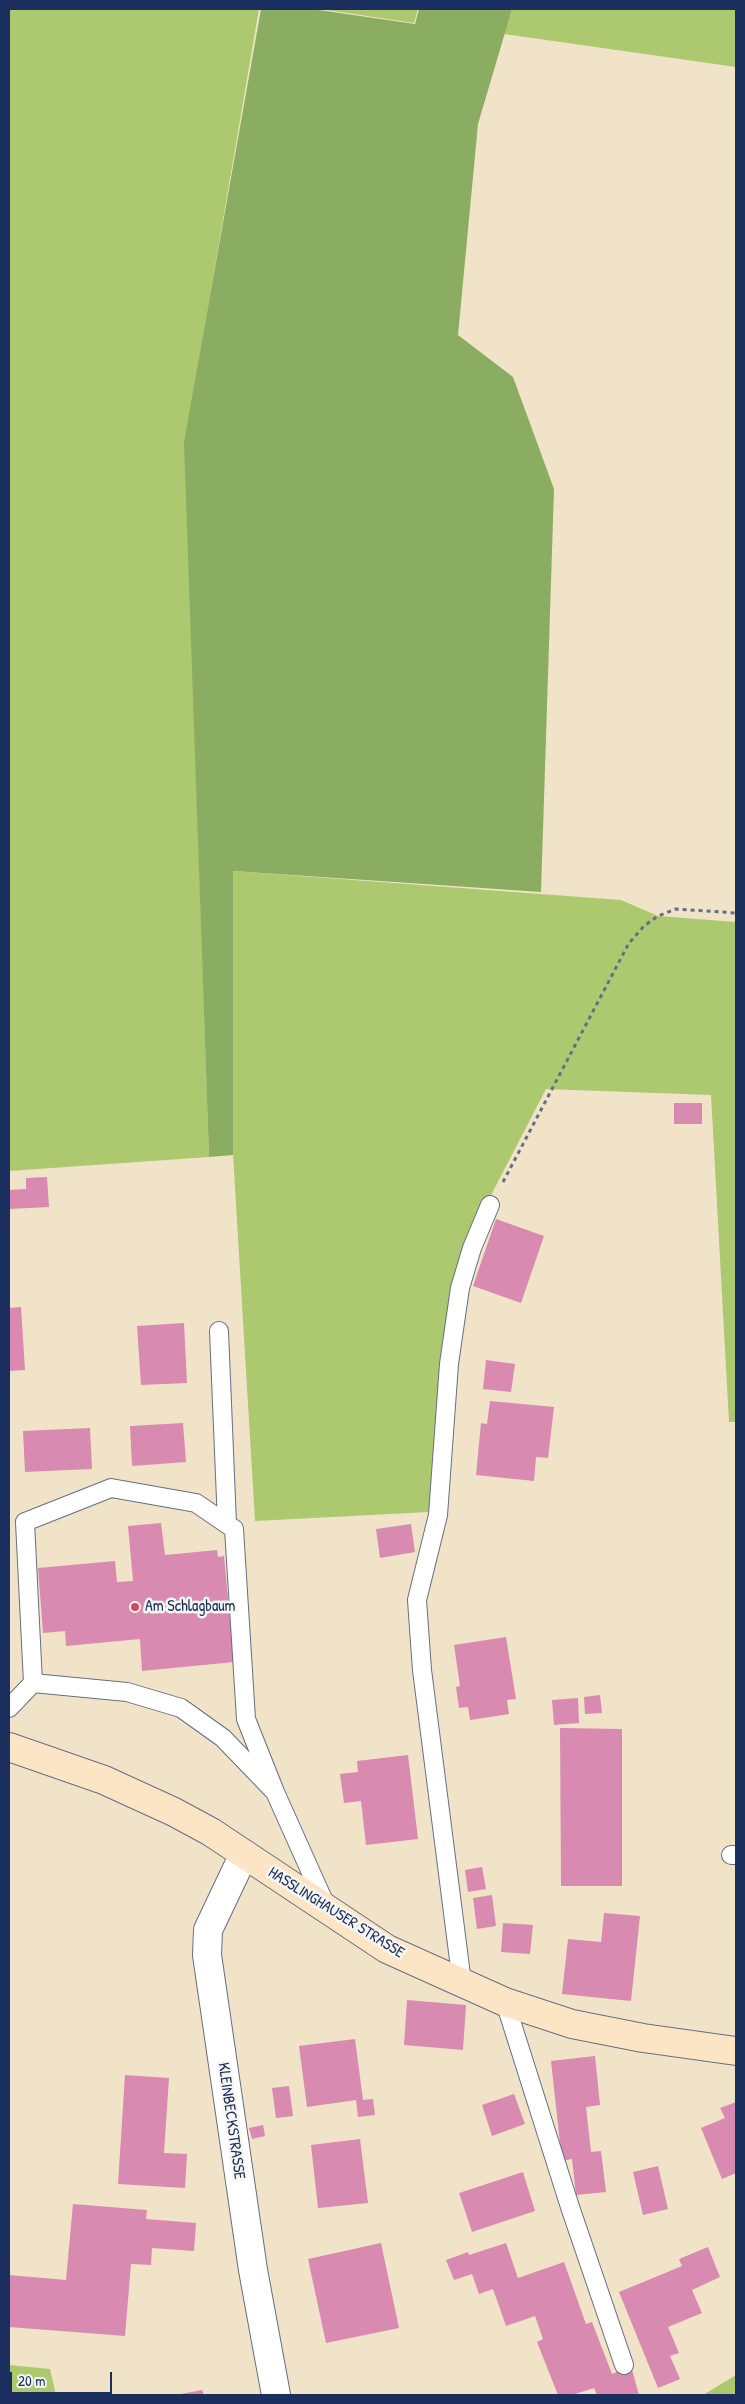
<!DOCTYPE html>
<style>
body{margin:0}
#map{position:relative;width:745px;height:2404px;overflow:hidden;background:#f0e3c8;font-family:"Patrick Hand",sans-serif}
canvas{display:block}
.frame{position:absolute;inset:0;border:10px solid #1b2f5e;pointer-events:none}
.scale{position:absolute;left:10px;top:2372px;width:102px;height:22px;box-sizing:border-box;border:2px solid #1b2f5e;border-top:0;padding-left:6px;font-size:15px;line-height:18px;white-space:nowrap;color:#1b2f5e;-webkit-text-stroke:4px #f6f6f2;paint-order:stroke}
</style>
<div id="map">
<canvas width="745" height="2404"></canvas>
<div class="frame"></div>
<div class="scale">20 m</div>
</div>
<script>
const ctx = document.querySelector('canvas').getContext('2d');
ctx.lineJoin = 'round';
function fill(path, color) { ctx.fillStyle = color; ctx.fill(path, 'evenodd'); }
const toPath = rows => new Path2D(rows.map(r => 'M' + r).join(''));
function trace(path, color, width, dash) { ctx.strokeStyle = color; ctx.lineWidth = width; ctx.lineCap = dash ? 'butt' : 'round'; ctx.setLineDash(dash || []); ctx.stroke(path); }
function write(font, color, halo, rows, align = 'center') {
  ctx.font = font + ' "Patrick Hand",sans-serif'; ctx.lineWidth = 5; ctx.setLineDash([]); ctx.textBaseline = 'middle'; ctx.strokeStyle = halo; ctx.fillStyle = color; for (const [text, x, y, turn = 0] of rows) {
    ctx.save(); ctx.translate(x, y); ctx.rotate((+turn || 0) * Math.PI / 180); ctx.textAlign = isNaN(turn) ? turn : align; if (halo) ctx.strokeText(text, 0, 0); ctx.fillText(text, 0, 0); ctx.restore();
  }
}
const green = toPath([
 [9,9,259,9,185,442,209,1157,9,1171],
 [320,9,418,9,414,23],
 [512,9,736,9,736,67,504,34],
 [233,871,621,900,658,916,736,922,736,1422,729,1422,711,1095,546,1089,486,1205,468,1249,429,1512,255,1521,233,1154],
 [9,2365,50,2369,56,2395,9,2395],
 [736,2375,736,2395,703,2395]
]);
const forest = toPath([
 [261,9,312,9,415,24,419,9,512,9,478,124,458,335,513,377,554,489,541,892,233,871,233,1155,209,1157,184,442]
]);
const building = toPath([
 [674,1103,702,1103,702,1124,674,1124],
 [47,1177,49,1207,9,1209,9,1190,26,1189,26,1178],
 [496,1219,544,1236,521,1303,473,1286],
 [21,1307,25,1370,9,1371,9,1308],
 [184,1323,187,1383,141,1385,137,1326],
 [486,1360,515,1364,511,1392,483,1389],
 [490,1401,554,1407,548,1458,536,1457,534,1481,476,1475,481,1423,487,1424],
 [183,1423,186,1462,132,1466,130,1426],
 [90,1428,92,1469,25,1472,23,1431],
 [161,1523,165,1555,217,1550,218,1557,224,1556,234,1662,142,1671,140,1639,66,1646,65,1631,43,1633,38,1568,115,1561,117,1582,133,1581,128,1526],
 [411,1524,415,1552,380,1558,376,1529],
 [506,1637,516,1699,507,1700,509,1714,470,1720,468,1707,459,1708,456,1687,460,1686,454,1645],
 [600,1695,602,1713,585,1714,584,1697],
 [578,1698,579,1723,554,1725,552,1700],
 [560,1728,622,1729,622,1886,561,1886],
 [408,1755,418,1839,366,1845,361,1801,344,1803,340,1774,358,1772,357,1761],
 [482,1867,486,1889,468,1892,465,1870],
 [492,1895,496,1926,477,1929,473,1898],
 [604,1913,640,1916,631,2001,562,1994,568,1939,601,1942],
 [503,1923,533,1925,530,1954,501,1952],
 [407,2000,466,2005,463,2050,404,2045],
 [355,2039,363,2100,373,2099,375,2115,358,2117,356,2100,307,2107,299,2046],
 [595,2056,600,2105,586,2107,591,2152,601,2151,606,2192,576,2195,572,2159,562,2161,551,2061],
 [125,2075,169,2078,164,2153,187,2154,185,2188,118,2184],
 [289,2086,293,2116,276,2118,272,2088],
 [514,2094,525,2124,492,2136,482,2105],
 [736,2102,736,2173,722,2179,701,2128,725,2118,720,2108],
 [263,2125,265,2136,252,2139,249,2128],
 [360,2139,368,2203,318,2208,311,2145],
 [658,2166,668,2209,643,2215,633,2172],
 [523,2172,535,2211,472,2232,459,2193],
 [73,2204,147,2210,146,2219,196,2223,194,2251,152,2248,151,2265,131,2264,125,2336,9,2327,9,2275,66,2280],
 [381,2243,399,2328,326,2343,308,2259],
 [506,2243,518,2278,564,2262,586,2324,592,2322,612,2374,631,2366,639,2395,597,2395,594,2388,572,2395,558,2395,537,2342,543,2339,535,2316,506,2326,493,2289,479,2294,472,2274,454,2280,446,2260,468,2252,469,2255],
 [708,2247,720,2277,692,2290,702,2313,668,2327,679,2353,670,2356,680,2379,658,2388,619,2292,682,2266,679,2259],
 [202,2390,204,2395,181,2395,181,2394]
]);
const path = toPath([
 [503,1182,629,943,644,926,658,916,676,909,736,913]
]);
const service = toPath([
 [219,1331,227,1524],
 [33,1683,25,1522,111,1488,196,1503,234,1529,246,1719,275,1792],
 [9,1708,33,1683,127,1692,181,1708,223,1738,275,1792,326,1906],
 [731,1855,736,1855],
 [462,1983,422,1670,417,1600,438,1515,449,1364,460,1288,472,1248,490,1205],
 [505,2002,570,2207,624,2365]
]);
const tertiary = toPath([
 [244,1854,208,1930,207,1955,253,2270,276,2395]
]);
const secondary = toPath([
 [9,1747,104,1780,174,1812,211,1832,387,1949,505,2002,572,2024,643,2038,736,2051]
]);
const markers = [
 [135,1607,5,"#d1495b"]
];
const poiNames = [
 ["Am Schlagbaum",145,1607]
];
const streetNames = [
 ["HASSLINGHAUSER STRASSE",336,1913,32],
 ["KLEINBECKSTRASSE",231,2121,82]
];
fill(green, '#adc970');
fill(forest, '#8aad62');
fill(building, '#d98ab0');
trace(service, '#666e83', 20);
trace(tertiary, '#666e83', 30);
trace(secondary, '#666e83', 30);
trace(path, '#666e83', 3, [4, 4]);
trace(service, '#fff', 18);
trace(tertiary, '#fff', 28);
trace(secondary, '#fce5c4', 28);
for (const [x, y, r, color] of markers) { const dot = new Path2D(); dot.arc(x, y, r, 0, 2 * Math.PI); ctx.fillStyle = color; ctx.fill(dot); trace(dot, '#f6f6f2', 2); }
write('16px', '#1b2f5e', '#f6f6f2', poiNames, 'left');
write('16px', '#1b2f5e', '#f6f6f2', streetNames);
</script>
